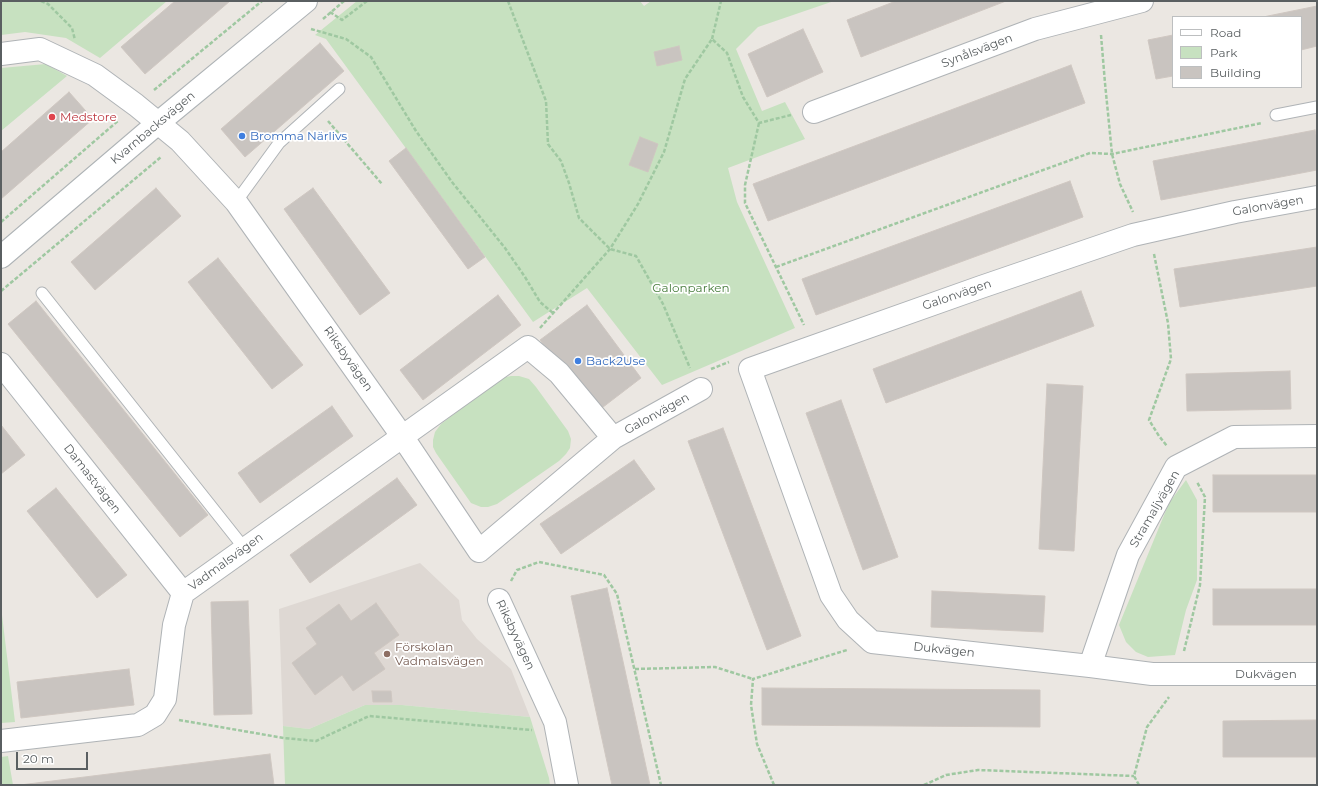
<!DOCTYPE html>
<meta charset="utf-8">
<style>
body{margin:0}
#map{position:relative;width:1318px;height:786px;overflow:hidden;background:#ebe7e2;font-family:Montserrat,sans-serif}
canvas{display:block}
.frame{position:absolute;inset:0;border:2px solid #5a5f61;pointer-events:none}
.legend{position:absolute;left:1172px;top:16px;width:130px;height:72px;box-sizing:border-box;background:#fff;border:1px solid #bdbfc0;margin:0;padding:5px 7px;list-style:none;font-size:12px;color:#5a5f61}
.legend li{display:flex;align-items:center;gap:8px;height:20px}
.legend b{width:20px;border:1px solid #bdbfc0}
.scale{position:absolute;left:16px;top:752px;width:72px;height:18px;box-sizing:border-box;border:2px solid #5a5f61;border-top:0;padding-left:5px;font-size:12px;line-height:14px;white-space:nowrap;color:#5a5f61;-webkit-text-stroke:3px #fff;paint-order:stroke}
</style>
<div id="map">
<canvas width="1318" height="786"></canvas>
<div class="frame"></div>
<ul class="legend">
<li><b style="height:5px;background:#fff"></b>Road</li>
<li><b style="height:11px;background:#c7e1c0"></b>Park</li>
<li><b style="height:11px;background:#c9c4c0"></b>Building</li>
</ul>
<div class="scale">20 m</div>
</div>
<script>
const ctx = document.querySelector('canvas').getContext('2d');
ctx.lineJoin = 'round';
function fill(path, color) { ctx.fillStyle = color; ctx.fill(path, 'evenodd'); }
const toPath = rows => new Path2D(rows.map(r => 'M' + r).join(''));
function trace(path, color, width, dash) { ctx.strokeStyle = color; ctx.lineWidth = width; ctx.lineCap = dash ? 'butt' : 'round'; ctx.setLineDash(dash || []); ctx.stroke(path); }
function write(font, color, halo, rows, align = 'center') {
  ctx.font = font + ' Montserrat,sans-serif'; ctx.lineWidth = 3.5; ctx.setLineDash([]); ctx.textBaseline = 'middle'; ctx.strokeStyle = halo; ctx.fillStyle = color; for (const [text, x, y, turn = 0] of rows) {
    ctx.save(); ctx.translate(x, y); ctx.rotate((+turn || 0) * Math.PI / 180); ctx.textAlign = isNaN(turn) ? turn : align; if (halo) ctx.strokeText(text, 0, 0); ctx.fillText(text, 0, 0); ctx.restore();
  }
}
const education = toPath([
 [420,563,459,600,462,620,477,639,511,669,530,717,402,705,365,705,309,729,283,726,279,609]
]);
const green = toPath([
 [1,1,167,1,100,58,66,38,25,32,1,35],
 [357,1,640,1,644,6,651,1,834,1,758,27,736,49,762,111,785,102,805,139,728,168,737,202,795,328,662,385,587,288,533,322,326,39,315,35],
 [46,64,67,76,1,131,1,68],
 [511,376,519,376,529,379,536,387,568,431,571,439,570,448,566,454,559,461,497,504,488,507,481,507,471,503,436,453,433,447,433,440,435,432,441,424,501,378],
 [1186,480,1197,500,1197,580,1186,610,1175,655,1148,657,1136,652,1126,642,1119,625,1169,503],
 [1,607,15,722,1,723],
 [365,705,402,705,530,717,549,778,550,785,285,785,283,726,309,729],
 [8,756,13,785,1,785,1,757]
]);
const building = toPath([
 [175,1,230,1,145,74,121,47,175,1],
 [896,1,1006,1,861,57,847,20,896,1],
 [1317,6,1317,46,1301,50,1301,17,1263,17,1317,6],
 [803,29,823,72,767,97,748,54,803,29],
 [1173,35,1173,76,1156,79,1148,40,1173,35],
 [320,43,344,71,245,157,221,129,320,43],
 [679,46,682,60,657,66,654,52,679,46],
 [1071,65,1085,103,768,221,753,184,1071,65],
 [69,92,93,119,1,199,1,152,69,92],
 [1315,130,1317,139,1317,170,1161,200,1153,161,1315,130],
 [640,137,658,144,648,172,629,165,640,137],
 [406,148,485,257,468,269,389,161,406,148],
 [1070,181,1083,217,816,315,802,279,1070,181],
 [156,188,181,216,95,290,71,262,156,188],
 [313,188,390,293,360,315,284,209,313,188],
 [1317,247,1317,286,1180,307,1174,269,1317,247],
 [218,258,303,365,272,389,188,282,218,258],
 [1081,291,1094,326,886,403,873,369,1081,291],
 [498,295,521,325,423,400,400,370,498,295],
 [36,301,208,515,180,537,8,324,36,301],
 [587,305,641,378,594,414,540,340,587,305],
 [1290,371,1291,409,1187,411,1186,374,1290,371],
 [1047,384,1083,386,1074,551,1039,549,1047,384],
 [841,400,898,557,863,570,806,413,841,400],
 [332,406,353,436,260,503,238,473,332,406],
 [1,425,25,455,1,474,1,425],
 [723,428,801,636,767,650,688,441,723,428],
 [634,460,655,489,561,554,540,524,634,460],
 [1213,475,1317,475,1317,512,1213,512,1213,475],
 [397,478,417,505,310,583,290,555,397,478],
 [56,488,127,575,97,598,27,511,56,488],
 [607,588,650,785,612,785,571,596,607,588],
 [1213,589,1317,589,1317,625,1213,625,1213,589],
 [932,591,1045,596,1043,632,931,627,932,591],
 [248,601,252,714,214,715,211,602,248,601],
 [376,603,399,635,374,653,385,669,353,691,342,675,315,695,292,663,317,644,306,628,339,604,351,621,376,603],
 [129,669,134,705,21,718,17,682,129,669],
 [762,688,1040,690,1040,727,762,725,762,688],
 [372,691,391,691,392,702,373,702,372,691],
 [1317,720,1317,757,1223,757,1223,721,1317,720],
 [270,754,274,785,20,785,270,754]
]);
const path = toPath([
 [41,1,48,4,72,28,75,40],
 [508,1,546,101,548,144,561,161,569,183,579,218,610,249,636,256,663,304,690,368],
 [330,12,342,20,367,1],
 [323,19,344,1],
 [311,29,346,39,371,57,416,131,452,182,505,248,525,277,540,302,553,313],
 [1101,35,1105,83,1112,154,1120,184,1133,212],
 [712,39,721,1],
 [154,90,262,1],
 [328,121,382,184],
 [759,123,745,185,745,203,804,325],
 [1,222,119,120],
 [1154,254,1168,323,1171,359,1149,420,1159,436,1167,446],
 [776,267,1090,153,1112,154,1262,123],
 [1,291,161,157],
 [540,328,610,249,638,204,664,152,685,79,712,39,727,53,743,97,759,123,791,115],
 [711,369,729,362],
 [511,581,517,570,539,562,604,575,617,594,661,785],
 [1184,651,1200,585,1205,497,1197,482],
 [635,669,715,667,753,679],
 [179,720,284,738,316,741,369,716,532,730],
 [774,785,757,744,751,705,753,679,847,650],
 [924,785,946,775,978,770,1134,776],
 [1139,785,1134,776,1147,727,1169,697]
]);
const lane = toPath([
 [1276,115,1317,107],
 [236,202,279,143,339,89],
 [42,293,245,549]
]);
const street = toPath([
 [1,54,40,49,95,75,136,105,180,141,236,202,402,436,479,551,613,438],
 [814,112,1035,29,1142,1],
 [1317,197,1235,212,1133,235,981,287,750,369,831,595,848,620,872,642,1090,666,1152,674,1317,674],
 [1,364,183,593],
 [499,600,555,722,567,785],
 [1090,666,1128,555,1176,467,1234,437,1317,436],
 [1,741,138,725,155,715,165,699,174,625,183,593,528,347,559,373,613,438,701,389]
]);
const secondary = toPath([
 [1,257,158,123,306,1]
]);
const markers = [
 [52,117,4,"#e0444e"],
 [242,136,4,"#3f7fe0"],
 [578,361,4,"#3f7fe0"],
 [387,654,4,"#8d6e63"]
];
const streetNames = [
 ["Synålsvägen",977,51,-21],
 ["Kvarnbacksvägen",153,128,-40],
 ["Galonvägen",1268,206,-10],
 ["Galonvägen",957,295,-19],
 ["Riksbyvägen",348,359,55],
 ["Galonvägen",657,414,-29],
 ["Damastvägen",92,479,52],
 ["Stramaljvägen",1155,509,-60],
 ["Vadmalsvägen",226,562,-36],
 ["Riksbyvägen",515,635,65],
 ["Dukvägen",944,650,6],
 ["Dukvägen",1266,674]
];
const healthNames = [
 ["Medstore",60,117]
];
const shopNames = [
 ["Bromma Närlivs",250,136],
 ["Back2Use",586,361]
];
const parkNames = [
 ["Galonparken",691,288]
];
const educationNames = [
 ["Förskolan",395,647],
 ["Vadmalsvägen",395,661]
];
fill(education, '#ded8d3');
fill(green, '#c7e1c0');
fill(building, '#c9c4c0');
trace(building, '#cfc7c1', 1);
trace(lane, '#afb3b6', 13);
trace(street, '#afb3b6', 24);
trace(secondary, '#aeb3b6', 24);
trace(path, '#9fc8a1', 2.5, [4, 2]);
trace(lane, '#fff', 11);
trace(street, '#fff', 22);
trace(secondary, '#fff', 22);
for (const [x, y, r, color] of markers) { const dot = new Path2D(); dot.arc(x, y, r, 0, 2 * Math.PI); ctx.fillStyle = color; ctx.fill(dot); trace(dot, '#fff', 1.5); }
write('12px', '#5a5f61', '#fff', streetNames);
write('12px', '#be3a42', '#fff', healthNames, 'left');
write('12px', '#366cbe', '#fff', shopNames, 'left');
write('12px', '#487d3d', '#fff', parkNames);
write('12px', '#785e54', '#fff', educationNames, 'left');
</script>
